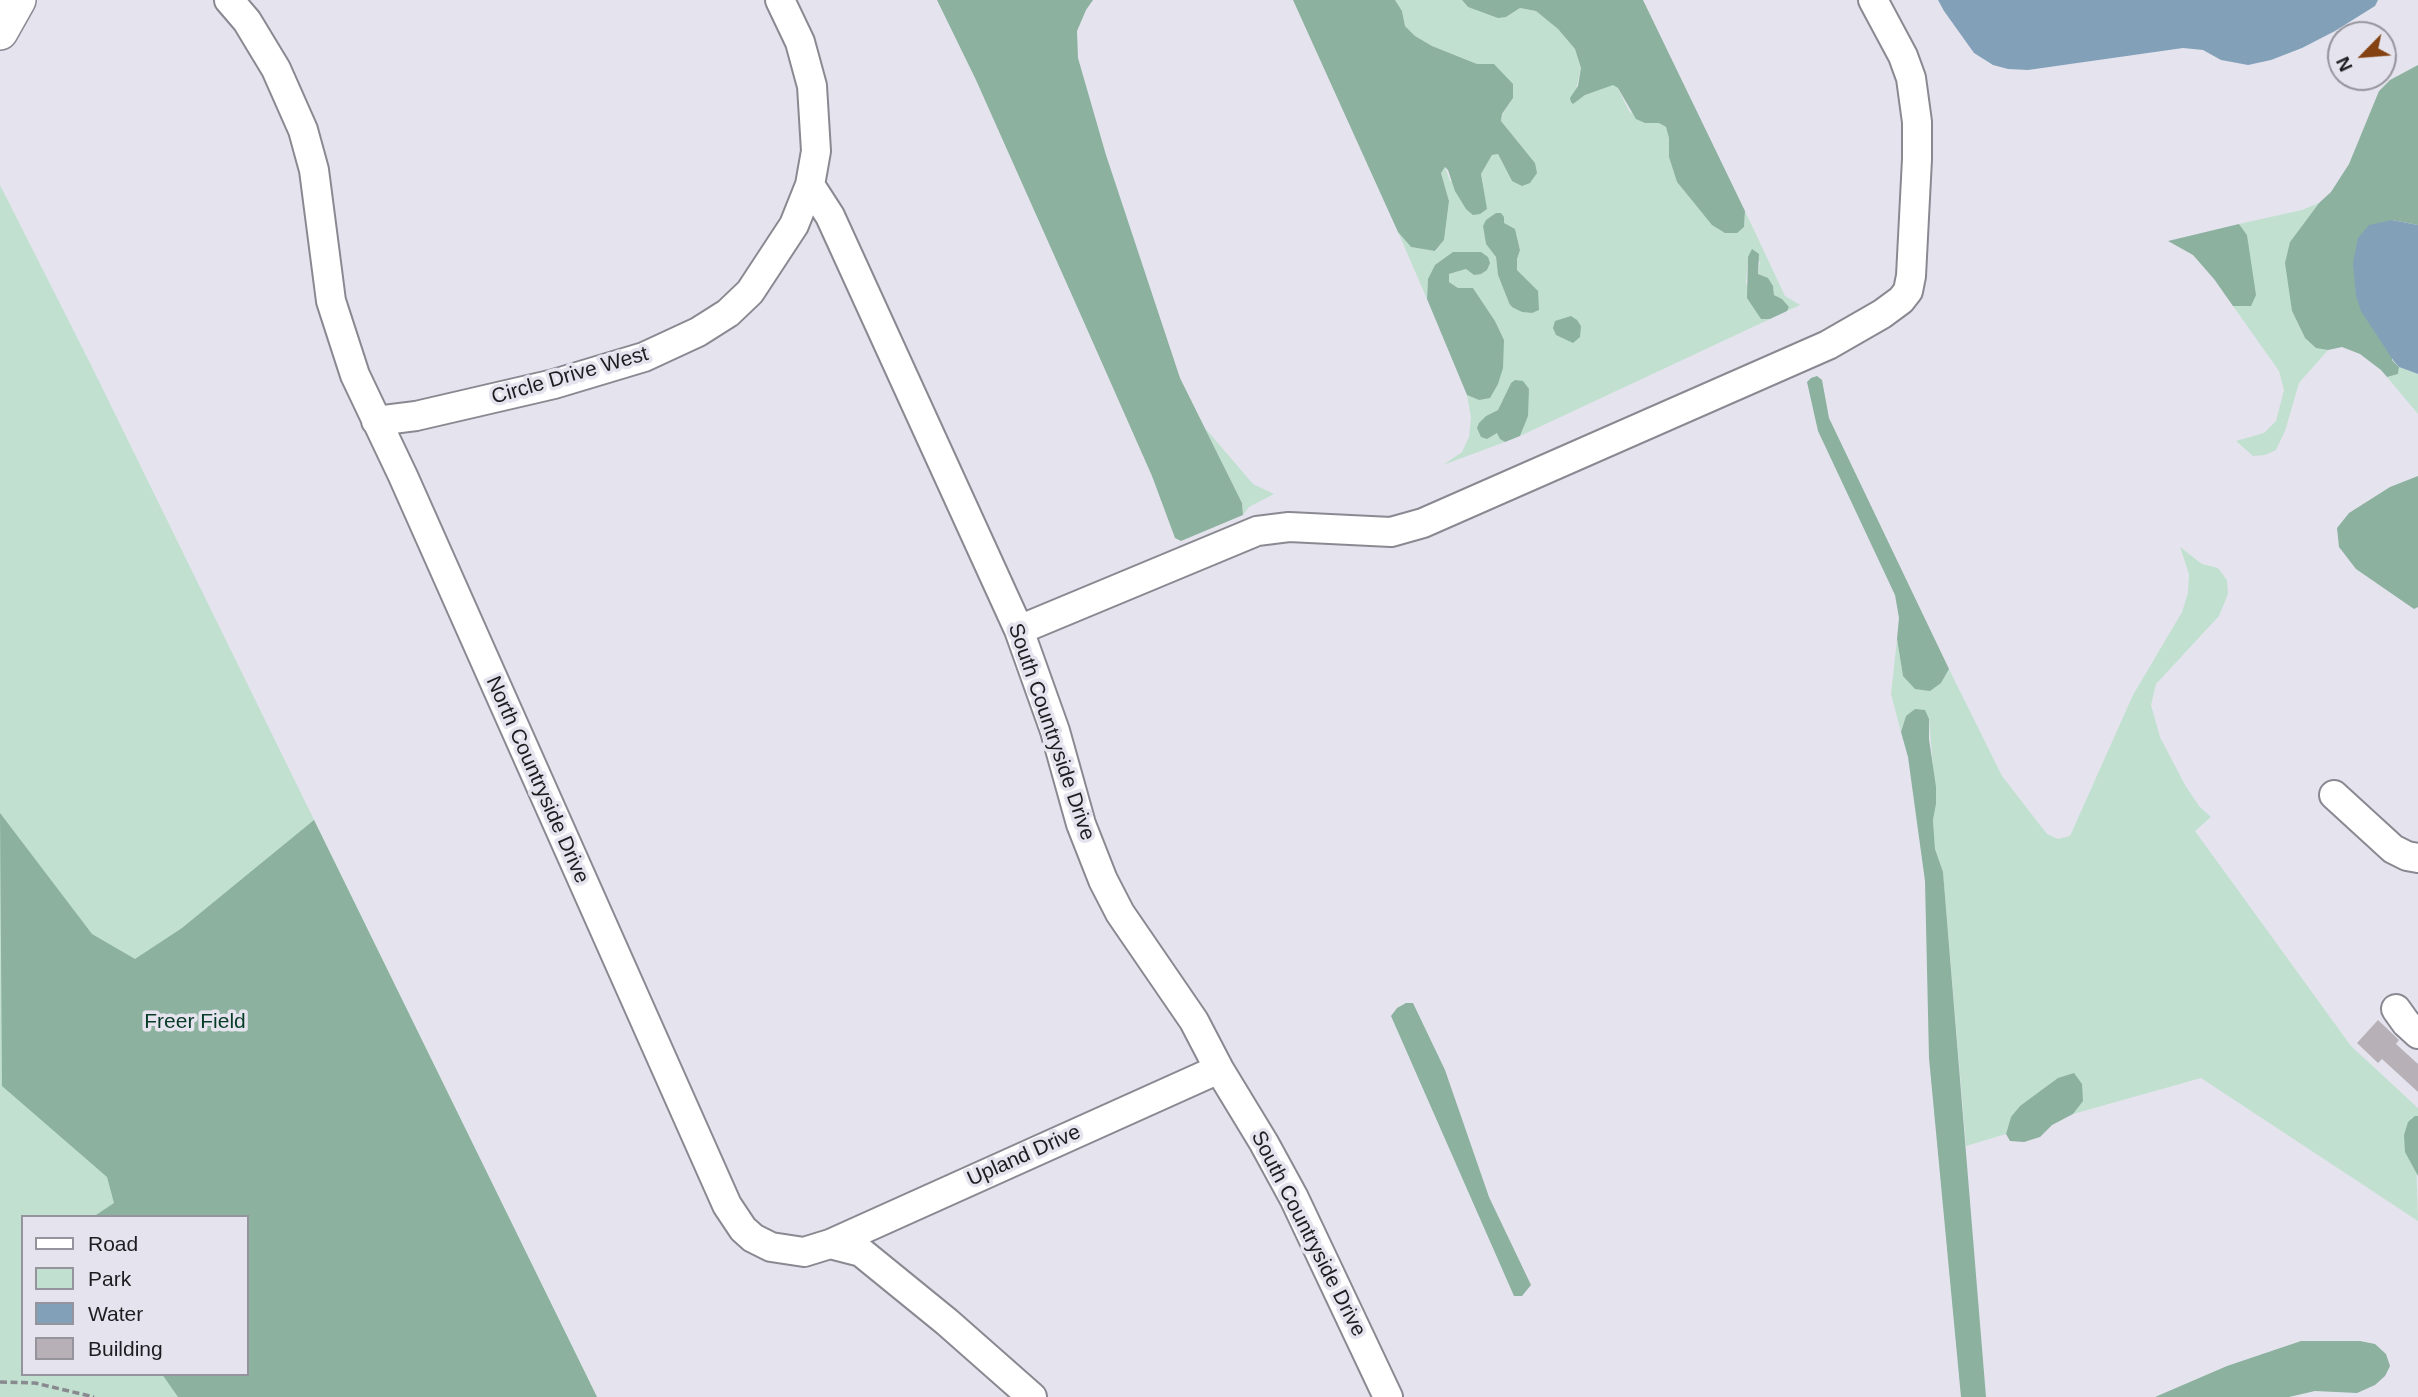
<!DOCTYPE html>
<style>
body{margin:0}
#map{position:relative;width:2418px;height:1397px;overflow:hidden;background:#e5e4ee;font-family:Arial,sans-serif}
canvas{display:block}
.legend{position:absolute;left:21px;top:1215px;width:228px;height:161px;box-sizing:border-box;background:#e5e4ee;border:2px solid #95949c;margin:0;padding:9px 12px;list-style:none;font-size:21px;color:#1d1d21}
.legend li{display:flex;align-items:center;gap:14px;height:35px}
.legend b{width:35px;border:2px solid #95949c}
.north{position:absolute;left:2327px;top:21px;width:70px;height:70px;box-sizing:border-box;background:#e5e4ee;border:2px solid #95949c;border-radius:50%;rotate:245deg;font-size:19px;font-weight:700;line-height:28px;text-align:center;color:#1d1d21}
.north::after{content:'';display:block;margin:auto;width:24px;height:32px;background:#844111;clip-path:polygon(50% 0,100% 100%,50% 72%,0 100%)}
</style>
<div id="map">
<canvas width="2418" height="1397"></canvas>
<ul class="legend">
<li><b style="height:9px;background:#fff"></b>Road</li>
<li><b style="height:19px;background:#c1e0d0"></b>Park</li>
<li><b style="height:19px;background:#82a1b8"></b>Water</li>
<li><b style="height:19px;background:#b7b0b7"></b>Building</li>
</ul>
<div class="north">N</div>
</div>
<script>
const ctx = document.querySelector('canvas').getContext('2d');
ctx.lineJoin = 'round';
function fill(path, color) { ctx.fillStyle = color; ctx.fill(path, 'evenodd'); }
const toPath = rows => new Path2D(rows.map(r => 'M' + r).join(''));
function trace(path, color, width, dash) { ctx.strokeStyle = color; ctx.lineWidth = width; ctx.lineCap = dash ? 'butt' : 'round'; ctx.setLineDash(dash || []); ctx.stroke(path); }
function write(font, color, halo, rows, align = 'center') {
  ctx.font = font + ' Arial,sans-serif'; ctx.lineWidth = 7; ctx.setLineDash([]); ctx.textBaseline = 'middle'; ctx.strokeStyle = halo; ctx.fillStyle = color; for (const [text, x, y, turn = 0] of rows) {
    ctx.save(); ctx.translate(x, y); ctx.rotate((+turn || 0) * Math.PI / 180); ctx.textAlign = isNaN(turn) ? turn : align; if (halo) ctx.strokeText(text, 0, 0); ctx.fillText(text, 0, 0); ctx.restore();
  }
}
const green = toPath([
 [1395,0,1462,0,1468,7,1506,17,1520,8,1536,11,1558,29,1575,49,1581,68,1573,103,1585,95,1613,84,1618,88,1629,111,1645,123,1659,123,1666,127,1669,138,1669,157,1677,182,1704,215,1744,227,1745,211,1785,296,1800,305,1787,311,1789,307,1782,299,1774,295,1773,286,1767,278,1758,274,1760,262,1748,257,1746,283,1761,319,1770,319,1520,436,1523,429,1515,380,1511,383,1498,410,1486,416,1487,439,1497,433,1499,434,1500,439,1505,442,1443,465,1462,452,1469,437,1471,418,1467,395,1479,400,1504,340,1495,321,1473,288,1458,288,1449,282,1449,274,1466,269,1474,275,1488,257,1428,279,1427,299,1398,232,1411,247,1436,251,1444,240,1449,201,1441,173,1445,167,1450,181,1483,182,1481,174,1492,155,1498,154,1512,181,1535,163,1501,121,1502,115,1513,98,1494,64,1477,64,1432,46,1415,36,1405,26,1402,11],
 [1483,226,1515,229,1520,249,1517,259,1517,270,1522,275,1539,310,1532,313,1522,312,1509,303,1498,275,1496,257,1486,244],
 [0,185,91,365,597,1397,0,1397],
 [23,1217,247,1217,247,1374,23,1374],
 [2319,203,2290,242,2292,311,2305,338,2316,347,2328,350,2299,383,2285,431,2276,450,2265,455,2253,456,2236,441,2264,433,2276,421,2284,390,2279,371,2233,306,2251,306,2247,235,2239,224,2302,210],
 [2399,367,2418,374,2418,414,2387,377,2398,374],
 [1205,428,1253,484,1274,494,1249,507,1243,515,1242,503],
 [2180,547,2202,564,2218,568,2227,580,2228,594,2219,616,2156,684,2151,705,2160,737,2185,785,2199,806,2211,817,2195,831,2351,1046,2418,1108,2418,1116,2415,1116,2418,1221,2201,1078,2073,1114,2083,1100,2011,1117,2006,1134,1966,1146,1943,872,1935,849,1933,820,1936,804,1929,719,1906,716,1901,732,1891,694,1897,639,1903,676,1941,683,1949,669,2002,776,2047,834,2058,839,2070,836,2133,695,2182,612,2188,593,2189,574]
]);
const forest = toPath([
 [937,0,1093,0,1086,10,1077,31,1078,58,1106,155,1180,378,1242,503,1243,515,1181,541,1175,538,1152,476,1083,320,976,80],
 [1293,0,1395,0,1402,11,1405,26,1415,36,1432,46,1477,64,1494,64,1513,84,1513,98,1502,114,1501,121,1535,163,1537,173,1530,183,1522,186,1512,181,1498,154,1492,155,1481,174,1487,209,1480,214,1473,215,1466,209,1455,191,1448,170,1445,167,1441,173,1449,201,1444,240,1435,251,1411,247,1398,232],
 [1462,0,1643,0,1745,211,1744,227,1737,233,1725,233,1712,225,1677,182,1669,157,1669,138,1666,127,1659,123,1645,123,1636,119,1618,88,1613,85,1585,95,1573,104,1571,102,1570,98,1578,86,1581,68,1575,49,1558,29,1536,11,1520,8,1506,17,1498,18,1468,7],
 [2418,65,2418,225,2392,220,2392,360,2399,367,2398,374,2387,377,2381,370,2360,354,2342,347,2328,350,2316,348,2305,338,2292,311,2285,263,2290,242,2319,203,2331,192,2349,164,2379,91,2390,80],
 [1496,213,1501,213,1504,217,1504,223,1515,229,1520,250,1517,259,1517,270,1538,291,1539,310,1532,313,1522,312,1512,307,1509,303,1498,275,1496,257,1486,244,1483,226,1486,220],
 [2239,224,2247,235,2256,295,2251,306,2233,306,2214,279,2193,255,2168,241],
 [1752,249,1759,254,1758,274,1768,278,1773,286,1774,295,1782,299,1789,307,1787,311,1770,319,1761,319,1747,298,1748,257],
 [1453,252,1481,252,1488,257,1490,263,1487,270,1481,274,1474,275,1466,269,1449,274,1449,282,1458,288,1473,288,1495,321,1504,340,1503,368,1498,384,1490,398,1479,400,1467,395,1427,299,1428,279,1435,265],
 [1571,316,1577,320,1581,326,1580,337,1573,343,1556,335,1553,328,1555,321],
 [1817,376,1822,380,1829,418,1949,669,1941,683,1930,691,1915,689,1903,676,1897,639,1899,618,1895,595,1818,431,1807,382,1811,378],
 [1515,380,1523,381,1529,389,1528,416,1520,436,1505,442,1500,439,1497,433,1487,439,1481,437,1477,428,1479,423,1486,416,1498,410,1511,383],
 [2418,476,2418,607,2414,609,2356,569,2339,547,2337,528,2349,513,2390,487],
 [1915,709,1925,710,1929,719,1929,739,1936,787,1936,804,1933,820,1935,849,1943,872,1986,1397,1961,1397,1929,1058,1925,881,1908,757,1901,732,1906,716],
 [0,813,92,934,135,959,182,928,314,820,597,1397,178,1397,162,1374,247,1374,247,1217,93,1217,114,1203,107,1177,2,1086],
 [1406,1003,1413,1003,1445,1070,1489,1197,1531,1285,1522,1296,1514,1296,1391,1016,1397,1008],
 [2074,1073,2082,1084,2083,1101,2073,1114,2052,1125,2040,1137,2024,1142,2010,1141,2006,1134,2011,1117,2020,1106,2058,1078],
 [2415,1116,2418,1116,2418,1176,2405,1152,2404,1135,2408,1122],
 [2301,1341,2360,1341,2375,1344,2386,1354,2390,1366,2385,1376,2375,1385,2357,1393,2315,1391,2289,1397,2155,1397,2227,1366]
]);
const water = toPath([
 [1938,0,2378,0,2375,6,2335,31,2302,48,2271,60,2248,65,2221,60,2203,50,2183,48,2028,70,2008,69,1993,65,1974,53,1944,11],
 [2392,220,2418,225,2418,374,2399,367,2393,360,2361,311,2356,296,2353,263,2358,238,2369,225]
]);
const building = toPath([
 [2378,1020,2399,1040,2396,1044,2418,1064,2418,1092,2382,1059,2378,1063,2357,1043]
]);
const path = toPath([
 [0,1382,35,1383,94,1397]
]);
const minor = toPath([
 [229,0,247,21,276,69,303,130,314,170,331,301,355,375,403,476,727,1205,743,1229,753,1238,771,1247,804,1252,830,1244,861,1252,947,1322,1032,1397],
 [780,0,800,42,812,86,816,151,810,185,830,216,1019,630,1055,731,1081,824,1103,880,1120,913,1194,1021,1219,1069,1264,1143,1294,1198,1388,1397],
 [376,421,416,416,554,384,644,357,698,332,728,313,750,292,794,225,810,185],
 [1019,630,1257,531,1289,527,1391,532,1423,523,1828,345,1882,314,1901,300,1908,291,1911,276,1917,159,1917,122,1911,78,1903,56,1873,0],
 [2334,795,2393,849,2407,856,2418,858],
 [2396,1009,2406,1023,2418,1034],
 [830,1244,1219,1069]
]);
const major = toPath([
 [0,32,18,0]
]);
const streetNames = [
 ["Circle Drive West",570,376,-16],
 ["South Countryside Drive",1051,732,71],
 ["North Countryside Drive",537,780,66],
 ["Upland Drive",1024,1156,-24],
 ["South Countryside Drive",1308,1234,63]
];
const parkNames = [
 ["Freer Field",195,1022]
];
fill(green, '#c1e0d0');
fill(forest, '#8cb19f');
fill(water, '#82a1b8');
fill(building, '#b7b0b7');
trace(minor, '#898992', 32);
trace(major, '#898992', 38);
trace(path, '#898990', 3.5, [7, 3.5]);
trace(minor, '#fff', 28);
trace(major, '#fff', 35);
write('21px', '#1d1d21', '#e5e4ee', streetNames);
write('21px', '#083c29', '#e5e4ee', parkNames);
</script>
